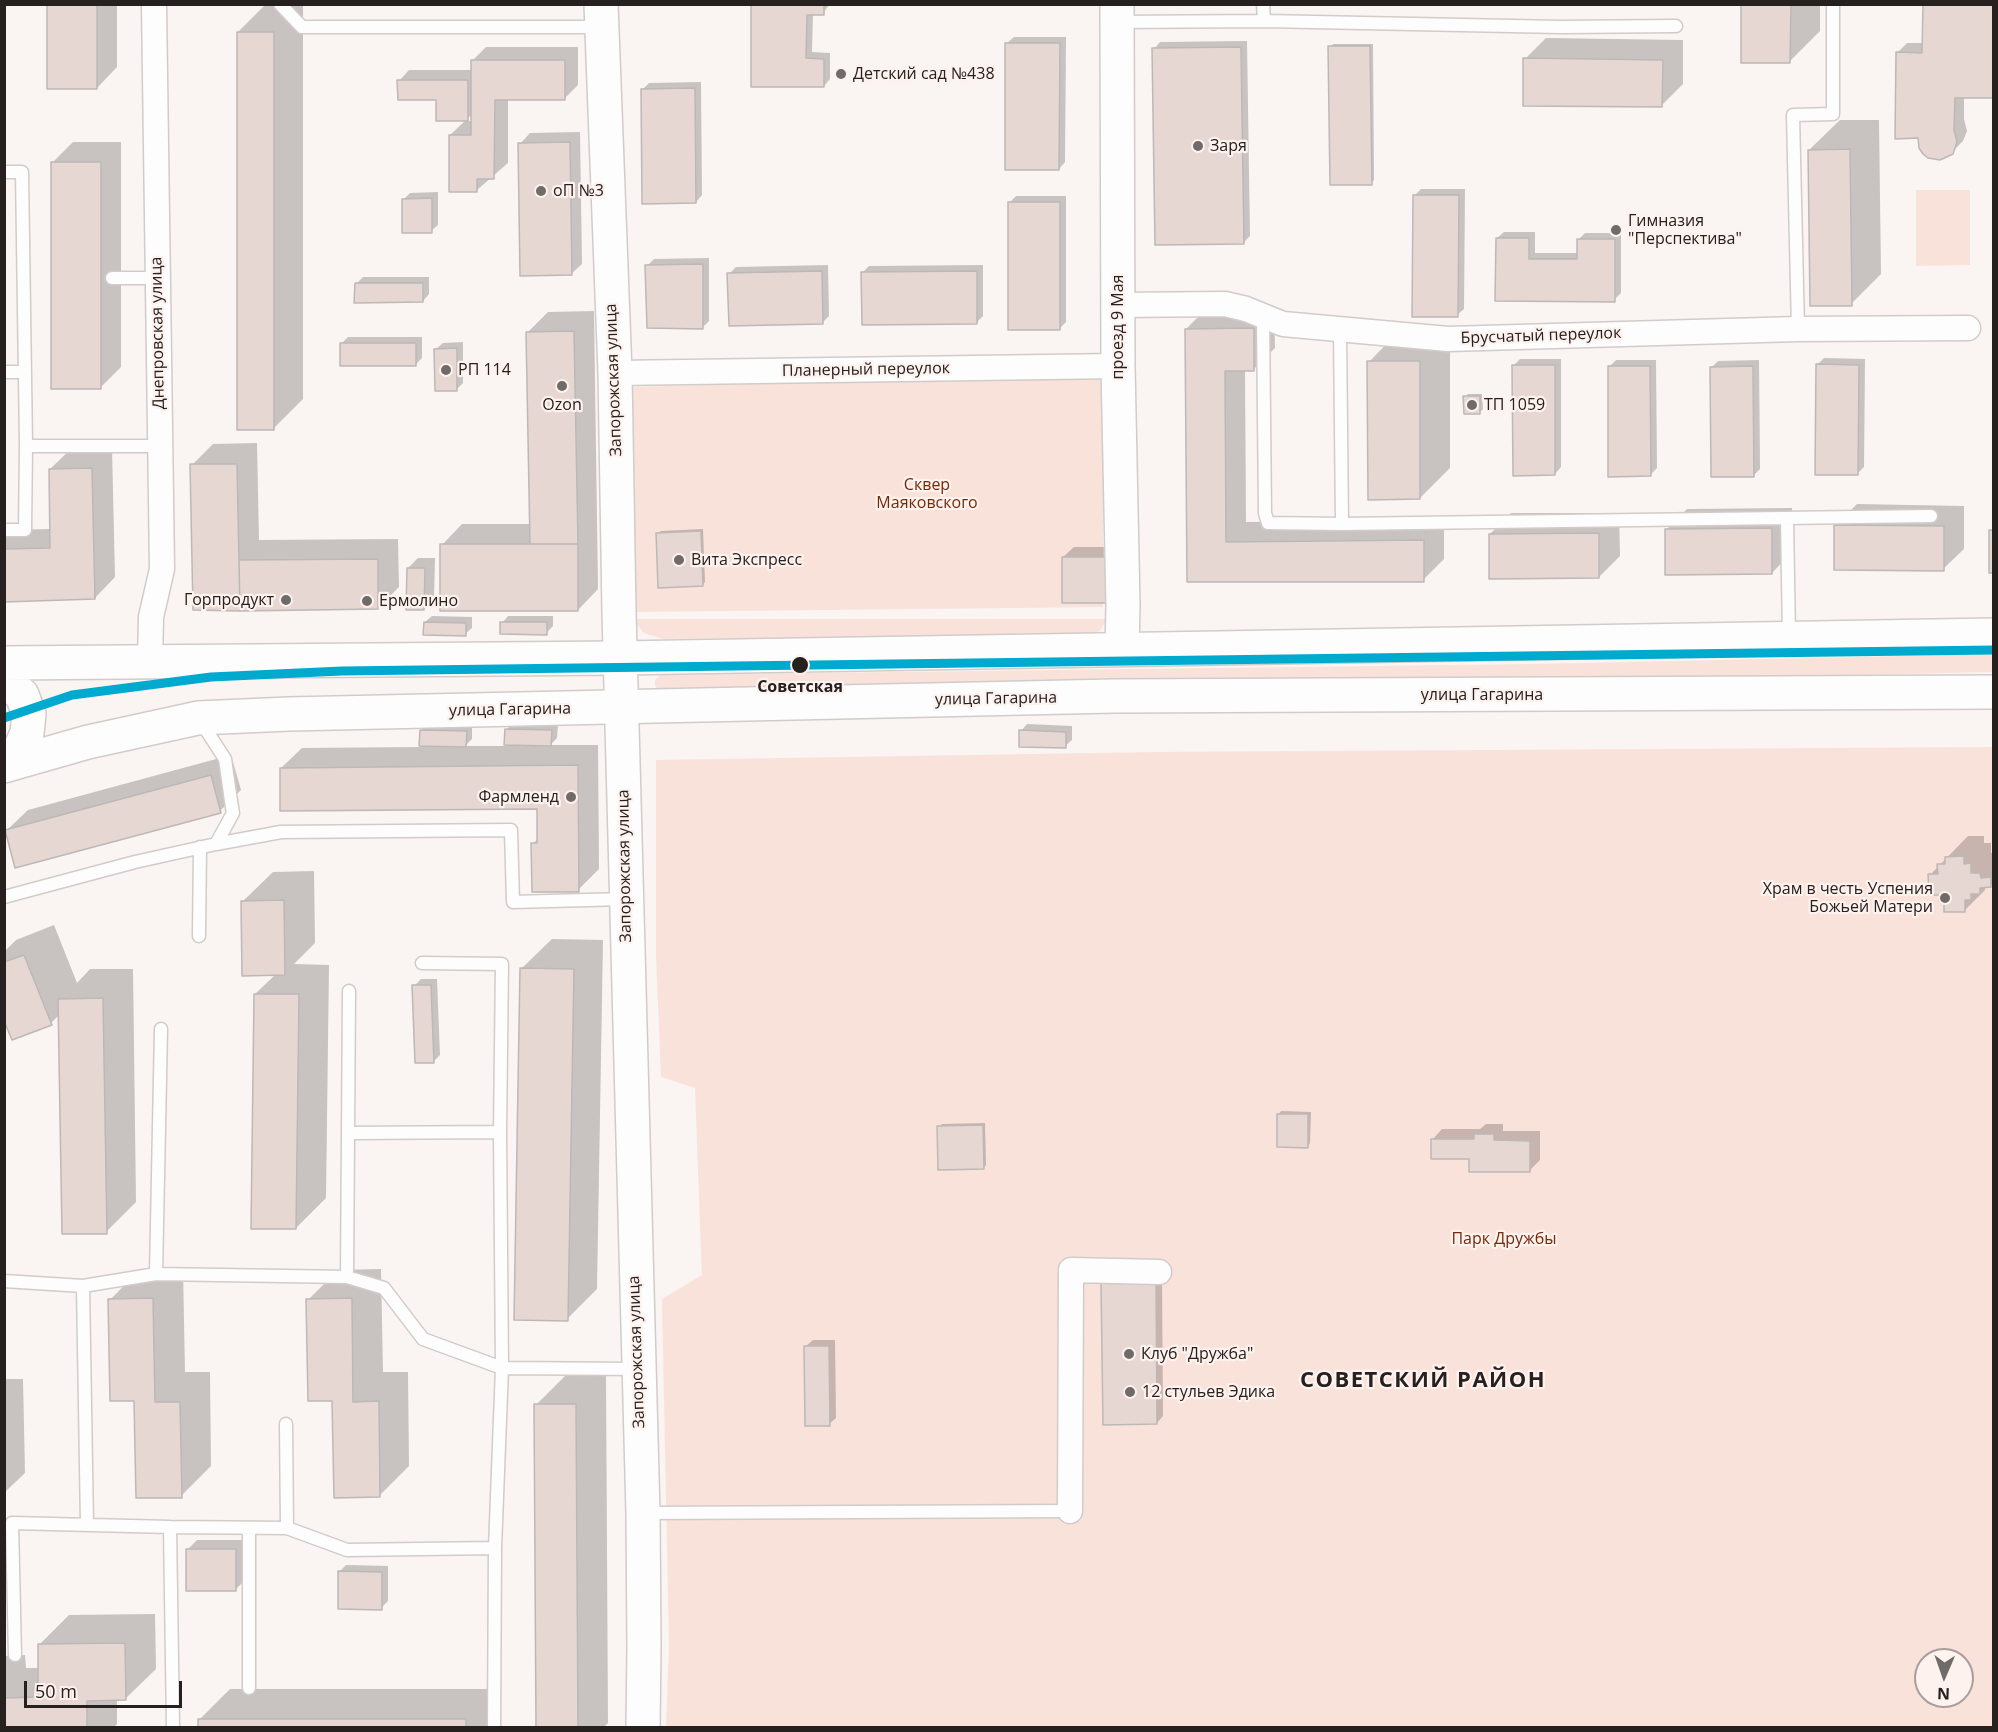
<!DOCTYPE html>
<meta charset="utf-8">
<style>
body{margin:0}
#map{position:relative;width:1998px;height:1732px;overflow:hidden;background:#faf4f2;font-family:"Open Sans",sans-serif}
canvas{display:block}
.frame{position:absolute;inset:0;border:6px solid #26201f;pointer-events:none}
.north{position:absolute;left:1914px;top:1648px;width:60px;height:60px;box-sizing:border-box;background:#fef2ee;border:2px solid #a89e9b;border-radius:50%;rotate:182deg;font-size:16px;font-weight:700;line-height:24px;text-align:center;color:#26201f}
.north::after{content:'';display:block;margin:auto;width:21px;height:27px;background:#706a69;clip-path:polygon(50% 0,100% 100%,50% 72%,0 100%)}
.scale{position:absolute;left:24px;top:1681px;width:158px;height:27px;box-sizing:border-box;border:3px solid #26201f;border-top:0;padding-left:8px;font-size:18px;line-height:21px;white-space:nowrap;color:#26201f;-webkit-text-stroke:4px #fef2ee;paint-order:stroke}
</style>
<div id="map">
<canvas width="1998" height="1732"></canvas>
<div class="frame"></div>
<div class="north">N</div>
<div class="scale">50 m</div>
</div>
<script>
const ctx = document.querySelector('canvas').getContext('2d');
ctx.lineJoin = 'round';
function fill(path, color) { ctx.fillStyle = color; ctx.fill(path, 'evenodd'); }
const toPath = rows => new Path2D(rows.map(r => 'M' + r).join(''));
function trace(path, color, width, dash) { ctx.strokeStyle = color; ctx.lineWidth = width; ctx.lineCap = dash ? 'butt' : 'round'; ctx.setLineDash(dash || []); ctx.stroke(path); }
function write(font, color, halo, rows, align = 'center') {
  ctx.font = font + ' "Open Sans",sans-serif'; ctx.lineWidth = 4.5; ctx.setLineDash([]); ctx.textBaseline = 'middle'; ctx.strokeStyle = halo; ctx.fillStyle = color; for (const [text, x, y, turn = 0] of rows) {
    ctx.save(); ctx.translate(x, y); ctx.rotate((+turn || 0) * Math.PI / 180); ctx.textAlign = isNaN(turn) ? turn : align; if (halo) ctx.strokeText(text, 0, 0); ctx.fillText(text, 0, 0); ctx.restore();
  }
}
const green = toPath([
 [1916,190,1970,190,1970,265,1916,266],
 [1103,374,1103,607,635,612,632,387],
 [632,619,1107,619,1100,631,1088,635,663,639,644,633],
 [1994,654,1993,672,1535,682,657,690,655,685,655,680,660,675,1535,664],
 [1993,747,1993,1727,666,1727,669,1646,662,1299,702,1275,701,1252,695,1088,661,1077,656,956,656,760,1159,752],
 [1926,1660,1962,1660,1962,1696,1926,1696]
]);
const shadow = toPath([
 [49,4,117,4,117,67,97,88],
 [266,4,303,4,303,399,273,429,238,32],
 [753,4,830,4,823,13,813,13,812,52,830,53,830,79,824,86],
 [1743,4,1820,4,1820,31,1790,61],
 [1014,37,1066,37,1065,162,1059,169,1007,43],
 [1546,38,1683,40,1683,84,1662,105,1525,59],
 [1247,41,1250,236,1244,242,1154,49,1160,42],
 [1907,43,1924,43,1964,96,1964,119,1967,131,1963,141,1947,157,1897,53],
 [1333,44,1373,44,1374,180,1371,183,1330,47],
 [486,47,578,47,578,85,564,99,508,98,508,163,477,190,450,135,467,119,438,98,399,81,409,70,472,70,472,61],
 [472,114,472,121,465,121],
 [701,82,702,195,696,202,643,89,649,83],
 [1840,120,1879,120,1881,274,1851,304,1809,150],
 [580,132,582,264,571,274,520,144,530,133],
 [73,142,121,142,121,367,100,388,52,163],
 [1421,189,1465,189,1464,309,1457,315,1414,196],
 [438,192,438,225,431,231,404,199,410,193],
 [1016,196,1066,196,1066,322,1060,328,1010,202],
 [1504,232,1535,232,1535,253,1579,253,1579,239,1585,233,1621,233,1621,293,1614,300,1497,299,1497,238],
 [709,258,709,321,703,327,647,266,654,259],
 [828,265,829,316,822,323,729,274,736,267],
 [983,265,983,316,977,322,862,273,869,266],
 [363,277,429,277,429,294,423,301,356,284],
 [1207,308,1274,308,1275,348,1254,369,1245,369,1246,522,1444,520,1444,559,1423,580,1188,581,1186,329],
 [594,311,598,589,578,610,442,545,462,524,531,524,527,333,548,312],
 [1399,331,1450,331,1450,468,1420,498,1369,362],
 [348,337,422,337,422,358,415,365,341,344],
 [463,342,463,383,457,389,436,349,443,343],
 [1824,358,1865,359,1864,467,1857,474,1817,365],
 [1520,359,1561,359,1561,467,1555,474,1513,366],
 [1616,360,1656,360,1657,468,1650,475,1609,367],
 [1759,360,1760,469,1753,476,1712,367,1718,361],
 [1468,394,1482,394,1483,409,1480,412,1465,397],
 [257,443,259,540,398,539,399,587,378,608,194,609,192,465,213,444],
 [112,448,115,577,95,598,4,600,4,530,51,529,50,469,71,449],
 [1857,504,1964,506,1964,549,1943,569,1836,525],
 [1792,508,1792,552,1772,573,1666,530,1687,509],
 [1511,513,1619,513,1620,556,1599,577,1490,534],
 [703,529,705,582,702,585,658,534,661,531],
 [1074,547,1116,547,1115,591,1105,601,1063,557],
 [418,558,435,558,434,598,424,609,408,568],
 [432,616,472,617,472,628,465,634,425,622],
 [508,616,553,616,553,626,546,633,502,623],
 [513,723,558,724,557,738,550,745,598,745,599,869,578,890,533,844,538,838,538,808,281,768,302,748,421,747,421,730,428,724,472,725,472,739,465,746,506,746,506,730],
 [1027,724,1072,726,1072,740,1065,746,1021,731],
 [231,755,241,790,220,811,7,830,28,810],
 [1968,836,1984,836,1984,843,1991,843,1991,853,1994,853,1994,883,1985,887,1985,890,1964,911,1945,899,1930,875],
 [314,871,315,943,294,964,329,965,326,1198,296,1228,255,994,276,974,242,902,273,872],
 [54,925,77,983,90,969,133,969,136,1202,106,1232,60,1014,51,1023,4,1017,4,952,16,940],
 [552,939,603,940,597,1289,567,1319,521,969],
 [421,979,437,979,440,1055,433,1062,414,986],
 [1281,1111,1311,1112,1310,1143,1308,1146,1279,1114],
 [985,1123,986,1165,983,1168,939,1127,942,1124],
 [1486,1124,1503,1124,1503,1131,1540,1131,1540,1160,1530,1170,1471,1157,1432,1140,1442,1129,1480,1129],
 [140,1269,183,1269,185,1372,210,1372,211,1466,181,1496,136,1399,110,1300],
 [381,1269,383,1372,408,1372,409,1466,379,1496,334,1399,308,1300,338,1270],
 [1162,1276,1163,1416,1157,1423,1103,1284,1109,1277],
 [813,1340,835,1340,836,1418,829,1424,806,1346],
 [566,1375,606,1375,608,1723,603,1728,538,1728,536,1405],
 [4,1379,23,1379,25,1473,4,1493],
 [197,1540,246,1540,246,1579,235,1590,187,1550],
 [346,1565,388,1566,388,1601,381,1608,340,1571],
 [155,1614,156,1669,125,1699,117,1699,117,1724,113,1728,4,1728,4,1656,25,1655,26,1668,39,1668,39,1645,69,1615],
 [230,1689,496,1689,496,1728,199,1728,199,1720]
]);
const building = toPath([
 [47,4,97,4,97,89,47,89,47,4],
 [751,4,824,4,824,15,807,15,806,58,824,59,824,87,751,87,751,4],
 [1741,4,1791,4,1790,63,1741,63,1741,4],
 [1923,4,1994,4,1994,98,1955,98,1954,130,1957,142,1953,154,1940,160,1928,158,1923,154,1919,148,1918,138,1895,139,1896,52,1922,53,1923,4],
 [237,32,274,32,274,430,237,430,237,32],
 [1005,43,1060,43,1059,170,1005,170,1005,43],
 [1328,46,1370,46,1372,185,1330,185,1328,46],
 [1241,47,1244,244,1155,245,1152,48,1241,47],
 [1523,58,1663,60,1662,107,1523,106,1523,58],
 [471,60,565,60,565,100,495,100,494,179,477,179,477,192,449,192,449,135,471,135,471,60],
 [397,80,468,80,468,121,436,121,436,100,398,100,397,80],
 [695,88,696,203,642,204,641,89,695,88],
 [570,142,572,275,520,276,518,143,570,142],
 [1850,149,1852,306,1810,306,1808,150,1850,149],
 [51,162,101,162,101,389,51,389,51,162],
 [1413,195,1459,195,1458,317,1412,317,1413,195],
 [432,198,432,233,402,233,402,199,432,198],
 [1008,202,1060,202,1060,330,1008,330,1008,202],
 [1496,238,1529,238,1529,259,1577,259,1577,239,1615,239,1615,302,1495,301,1496,238],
 [703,264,703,329,647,328,645,265,703,264],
 [822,271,823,324,729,326,727,273,822,271],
 [977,271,977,324,862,325,861,272,977,271],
 [355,283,423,283,423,302,354,303,355,283],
 [1254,328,1254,371,1225,371,1226,542,1424,540,1424,582,1187,582,1185,329,1254,328],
 [574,331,578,544,530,544,526,332,574,331],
 [340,343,416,343,416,366,340,366,340,343],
 [457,348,457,391,435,391,434,349,457,348],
 [1367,361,1420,361,1420,499,1368,500,1367,361],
 [1816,364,1859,365,1858,475,1815,475,1816,364],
 [1512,365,1555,365,1555,475,1513,476,1512,365],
 [1608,366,1650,366,1651,476,1608,477,1608,366],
 [1753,366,1754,477,1711,477,1710,367,1753,366],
 [1463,396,1480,396,1480,414,1464,414,1463,396],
 [190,464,237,464,240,611,193,610,190,464],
 [92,468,95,599,4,602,4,549,50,548,49,469,92,468],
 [1834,525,1944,526,1944,571,1834,570,1834,525],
 [1772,528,1772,574,1665,575,1665,529,1772,528],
 [1989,530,1994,530,1994,573,1989,573,1989,530],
 [701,531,703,586,658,588,656,533,701,531],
 [1599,533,1599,578,1489,579,1489,534,1599,533],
 [440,544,578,544,578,611,440,611,440,544],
 [1062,557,1106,557,1106,603,1062,603,1062,557],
 [378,559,378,609,240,611,239,560,378,559],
 [407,568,425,568,424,610,406,610,407,568],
 [424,622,466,623,466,636,423,635,424,622],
 [500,622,547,622,547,635,500,634,500,622],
 [505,729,552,730,551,746,504,745,505,729],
 [420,730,467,731,466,747,419,746,420,730],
 [1019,730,1066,732,1066,748,1019,747,1019,730],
 [578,765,579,892,532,892,531,843,537,843,537,809,280,811,280,768,578,765],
 [211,775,221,813,15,868,5,830,211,775],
 [1964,856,1964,864,1971,863,1971,873,1980,873,1981,878,1991,877,1991,887,1980,888,1980,894,1971,894,1971,900,1965,900,1965,912,1944,912,1944,900,1939,901,1939,895,1929,895,1928,874,1938,874,1937,864,1945,864,1945,857,1964,856],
 [284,900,285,975,242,976,241,901,284,900],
 [24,955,52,1025,12,1040,4,1021,4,962,24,955],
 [520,968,574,969,568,1321,514,1320,520,968],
 [412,985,431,985,434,1063,415,1063,412,985],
 [254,994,299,994,296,1229,251,1229,254,994],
 [103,998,107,1234,62,1234,58,999,103,998],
 [1277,1114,1308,1114,1308,1148,1277,1147,1277,1114],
 [983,1125,984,1169,938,1170,937,1126,983,1125],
 [1474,1134,1494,1134,1494,1140,1530,1141,1530,1172,1469,1172,1469,1159,1431,1159,1431,1139,1474,1139,1474,1134],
 [1156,1282,1157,1424,1103,1425,1101,1283,1156,1282],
 [153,1298,155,1402,180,1402,182,1498,136,1498,134,1401,110,1401,108,1299,153,1298],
 [352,1298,353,1402,379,1401,380,1497,334,1498,332,1401,308,1401,306,1299,352,1298],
 [804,1346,829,1346,830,1426,805,1426,804,1346],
 [534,1404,576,1404,578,1728,536,1728,534,1404],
 [186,1549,236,1549,236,1591,186,1591,186,1549],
 [338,1571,382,1572,382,1610,338,1609,338,1571],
 [125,1643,126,1700,87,1701,87,1728,4,1728,4,1698,38,1697,38,1644,125,1643],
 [198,1719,466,1719,466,1728,198,1728,198,1719]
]);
const lane = toPath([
 [280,4,302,27,600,27],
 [1264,21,1561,27,1676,26],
 [1118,22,1264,21,1263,4],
 [4,172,22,172,26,446,160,446],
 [112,278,158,278],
 [1263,317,1265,513,1268,523,1342,524,1931,516],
 [1798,329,1793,115,1833,114,1833,4],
 [1340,330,1342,524],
 [4,372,25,372],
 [1787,519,1789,638],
 [4,530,25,530,26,446],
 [201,722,225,759,231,801,233,813,216,844],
 [4,897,135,862,216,844,281,832,511,830,513,902,625,899],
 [199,936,200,847],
 [349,1133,500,1132],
 [156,1274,161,1029],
 [347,1277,349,991],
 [4,1281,83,1286,156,1274,347,1277,384,1288,423,1339,502,1368,637,1369],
 [83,1286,87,1525],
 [286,1424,287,1528],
 [644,1513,1070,1511],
 [249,1528,249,1688],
 [15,1655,12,1523,170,1527],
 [173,1728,170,1527,287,1528,347,1550,495,1548,502,1368,500,1132,502,964,422,963],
 [494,1728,495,1548]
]);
const street = toPath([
 [1118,305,1225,304,1246,309,1283,324,1448,339,1798,329,1968,328],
 [615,373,1118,366],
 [150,661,151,617,162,569,154,4],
 [1070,1511,1071,1270,1159,1272]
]);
const secondary = toPath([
 [601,4,615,373,619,612,643,1513,644,1647,643,1728],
 [1117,4,1118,366,1123,605,1122,649]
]);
const primary = toPath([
 [4,663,620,658,1994,635],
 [4,680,22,695,29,714,27,733,19,751,4,762],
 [4,766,88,742,198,718,289,714,1114,696,1994,692]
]);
const metro1 = toPath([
 [4,718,72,695,211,677,342,671,1994,650]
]);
const markers = [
 [841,74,6,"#706a69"],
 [1198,146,6,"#706a69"],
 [541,191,6,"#706a69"],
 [1616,230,6,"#706a69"],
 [446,370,6,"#706a69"],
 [562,386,6,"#706a69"],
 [1472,405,6,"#706a69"],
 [679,560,6,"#706a69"],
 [286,600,6,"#706a69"],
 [367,601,6,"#706a69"],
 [800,665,9,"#26201f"],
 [571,797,6,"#706a69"],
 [1945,898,6,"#706a69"],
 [1129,1354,6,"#706a69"],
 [1130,1392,6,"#706a69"]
];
const poiNames = [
 ["Детский сад №438",853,74],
 ["Заря",1210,146],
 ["оП №3",553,191],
 ["Гимназия",1628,221],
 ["\"Перспектива\"",1628,239],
 ["РП 114",458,370],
 ["Ozon",562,405,"center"],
 ["ТП 1059",1484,405],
 ["Вита Экспресс",691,560],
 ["Горпродукт",274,600,"right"],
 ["Ермолино",379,601],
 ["Фармленд",559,797,"right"],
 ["Храм в честь Успения",1933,889,"right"],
 ["Божьей Матери",1933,907,"right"],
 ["Клуб \"Дружба\"",1141,1354],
 ["12 стульев Эдика",1142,1392]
];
const streetNames = [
 ["проезд 9 Мая",1118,327,-90],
 ["Днепровская улица",158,333,-91],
 ["Брусчатый переулок",1541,336,-2],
 ["Планерный переулок",866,370,-1],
 ["Запорожская улица",614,380,-92],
 ["улица Гагарина",1482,695],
 ["улица Гагарина",996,699,-1],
 ["улица Гагарина",510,710,-1],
 ["Запорожская улица",625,866,-91],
 ["Запорожская улица",637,1352,-92]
];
const parkNames = [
 ["Сквер",927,485],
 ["Маяковского",927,503],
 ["Парк Дружбы",1504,1239]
];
const stopNames = [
 ["Советская",800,687]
];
const districtNames = [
 ["СОВЕТСКИЙ РАЙОН",1423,1381]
];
fill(green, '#f9e2da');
fill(shadow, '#0003');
fill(building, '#e7d7d2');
trace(building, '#bcb8b6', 1.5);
trace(lane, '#d1ccca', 15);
trace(street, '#d1ccca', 27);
trace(secondary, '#d1ccca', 36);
trace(primary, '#d1ccca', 36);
trace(lane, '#fefdfd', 12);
trace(street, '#fefdfd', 24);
trace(secondary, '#fefdfd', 33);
trace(primary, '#fefdfd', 33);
trace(metro1, '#00a9ce', 9);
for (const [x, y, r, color] of markers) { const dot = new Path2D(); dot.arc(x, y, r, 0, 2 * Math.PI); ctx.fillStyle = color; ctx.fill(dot); trace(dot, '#fef2ee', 2); }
write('16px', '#26201f', '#fef2ee', poiNames, 'left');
write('16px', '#26201f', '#fef2ee', streetNames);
write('16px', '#742909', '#fef2ee', parkNames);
write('bold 16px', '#26201f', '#fef2ee', stopNames);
ctx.letterSpacing = '1.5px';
write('bold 22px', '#26201f', '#fef2ee', districtNames);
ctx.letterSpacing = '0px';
</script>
